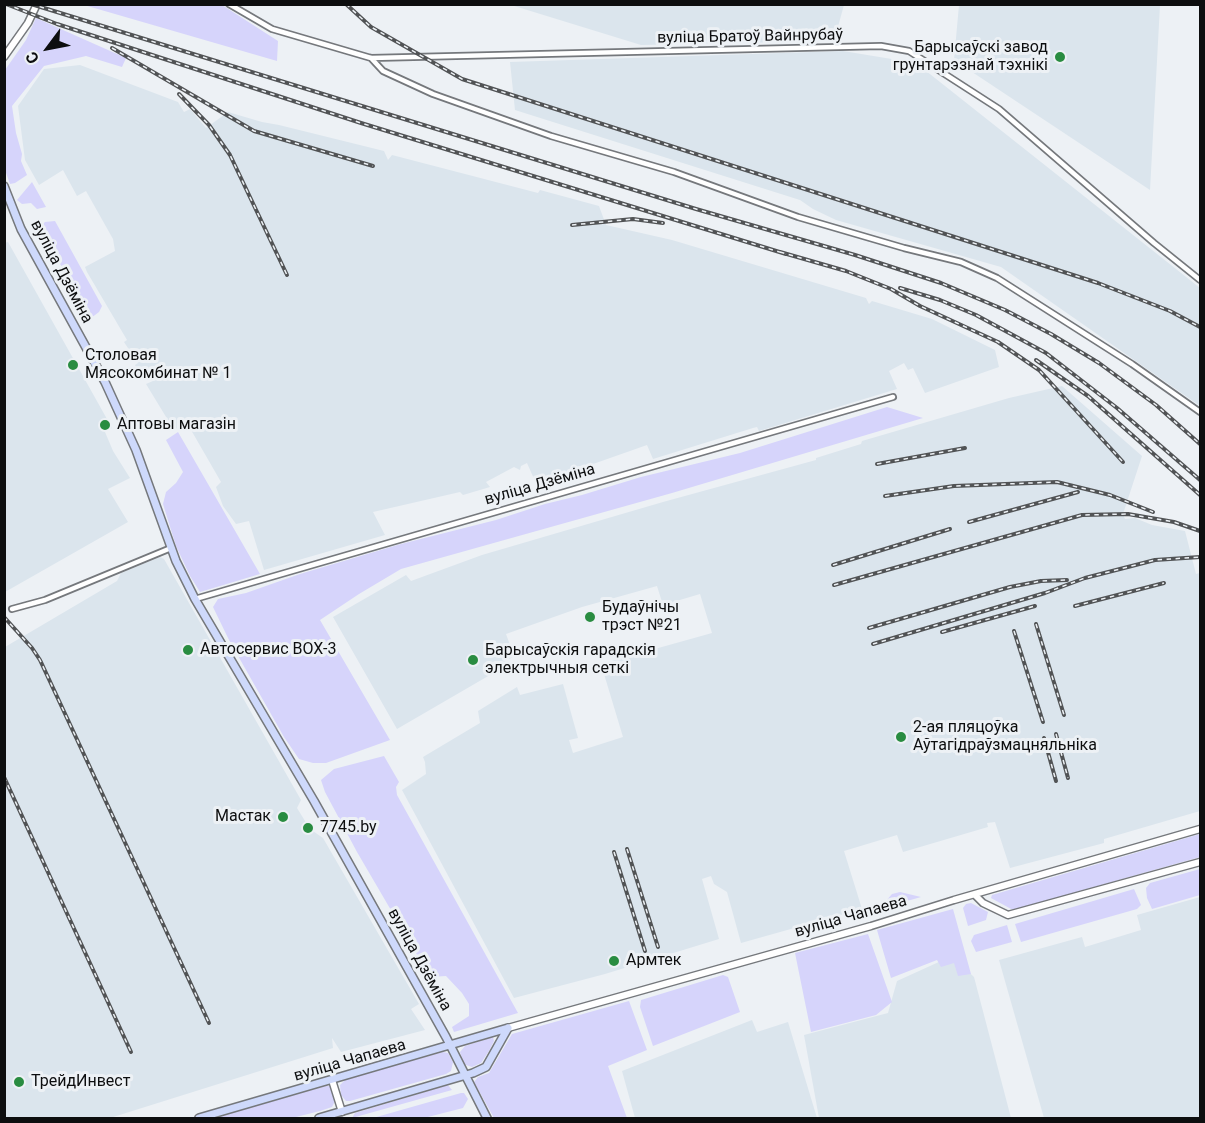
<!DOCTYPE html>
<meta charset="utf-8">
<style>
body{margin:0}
#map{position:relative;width:1205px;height:1123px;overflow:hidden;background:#edf1f5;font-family:Roboto,sans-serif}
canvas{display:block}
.frame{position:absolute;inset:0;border:6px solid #0d0e0f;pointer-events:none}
.north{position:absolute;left:18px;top:18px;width:60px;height:60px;-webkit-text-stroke:4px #edf1f5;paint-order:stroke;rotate:238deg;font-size:16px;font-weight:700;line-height:24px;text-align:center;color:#0d0e0f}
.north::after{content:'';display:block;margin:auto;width:21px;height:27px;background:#0d0e0f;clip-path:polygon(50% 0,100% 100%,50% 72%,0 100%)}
</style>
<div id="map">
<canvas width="1205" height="1123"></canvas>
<div class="frame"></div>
<div class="north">С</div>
</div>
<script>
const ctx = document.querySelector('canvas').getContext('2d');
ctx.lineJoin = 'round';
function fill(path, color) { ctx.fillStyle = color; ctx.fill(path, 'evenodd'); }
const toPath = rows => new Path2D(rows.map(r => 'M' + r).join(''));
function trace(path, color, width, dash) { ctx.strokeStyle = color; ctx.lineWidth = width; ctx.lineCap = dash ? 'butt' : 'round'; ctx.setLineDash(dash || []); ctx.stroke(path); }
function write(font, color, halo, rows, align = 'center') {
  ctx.font = font + ' Roboto,sans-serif'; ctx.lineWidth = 6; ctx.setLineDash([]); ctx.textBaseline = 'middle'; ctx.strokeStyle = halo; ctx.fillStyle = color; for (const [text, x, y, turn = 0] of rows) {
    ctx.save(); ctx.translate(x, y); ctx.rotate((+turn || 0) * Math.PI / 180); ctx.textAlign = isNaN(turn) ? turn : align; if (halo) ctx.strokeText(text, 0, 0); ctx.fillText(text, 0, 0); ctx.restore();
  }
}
const built = toPath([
 [511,5,844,5,834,41,641,45],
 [959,5,1160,5,1150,190,954,60],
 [843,51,916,63,1200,288,1200,406,1001,267,836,220,813,209,800,200,515,110,510,62],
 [80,65,178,102,184,112,190,109,206,128,228,112,262,122,279,125,384,151,388,160,392,155,538,193,540,190,599,206,606,225,672,240,866,298,869,304,872,301,932,319,995,350,999,367,925,393,913,368,908,370,904,363,889,371,897,389,759,431,757,427,753,428,653,459,647,445,542,482,535,481,527,463,521,466,520,470,514,467,486,482,490,487,463,495,460,492,373,512,385,535,264,570,249,521,236,524,223,506,216,487,221,482,187,423,174,430,146,384,153,381,146,369,139,372,135,365,138,363,124,342,127,340,87,272,85,267,115,251,113,239,86,191,77,196,63,170,39,185,25,160,18,106,44,69],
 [8,242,112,428,105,432,113,451,130,478,108,489,128,522,5,592,4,243],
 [1062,386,1142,456,1123,514,1125,519,1135,518,1152,525,1185,531,1196,574,1200,573,1200,811,1104,839,1104,843,1010,868,995,822,987,823,988,827,903,852,897,835,844,851,862,909,741,943,727,892,714,884,711,876,702,879,719,939,605,974,514,998,402,790,426,774,425,762,423,757,480,723,478,711,517,687,520,695,563,684,578,738,569,740,573,753,623,737,601,664,712,633,700,594,663,605,657,586,582,607,506,634,514,656,502,664,502,668,397,729,333,617,406,575,411,581,482,555,663,502,816,460,816,458,861,444,862,441,1009,398],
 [160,557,164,559,301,800,297,808,310,829,323,838,419,1004,411,1009,425,1030,341,1052,332,1038,333,1048,110,1118,5,1118,5,647,117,581,121,573],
 [1200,897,1200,1118,1044,1118,999,960,1082,937,1085,947,1141,930,1137,915],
 [952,956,974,977,1011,1118,819,1118,804,1035,888,1013,897,981],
 [752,1020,757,1032,788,1022,817,1118,635,1118,622,1071]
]);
const green = toPath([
 [84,5,222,5,278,41,277,61],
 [36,18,126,58,122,67,86,56,44,66,12,106,16,133,22,154,21,161,27,175,15,183,10,184,4,167,5,70,26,40],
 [32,182,46,207,37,209,31,203,22,204,17,200],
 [55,221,102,306,99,312,91,318,59,262,60,256,54,255,39,228,45,222],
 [887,407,923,418,672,493,401,569,359,594,320,620,390,740,326,763,313,763,299,759,284,737,229,640,213,607,218,599,246,593,300,574,401,544,496,520,545,504,582,495,641,477,740,453],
 [178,432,260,574,200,592,190,576,176,546,163,504,166,492,176,483,183,472,166,440],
 [384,756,399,782,396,787,397,795,518,1013,454,1032,452,1027,469,1016,469,1004,462,993,446,976,430,977,357,852,325,792,321,780,334,769],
 [1200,834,1200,857,1013,910,991,898,992,895],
 [1200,869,1200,895,1152,909,1147,898,1146,888,1150,883],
 [1134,889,1141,905,1137,909,1021,942,1015,924],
 [900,892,921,897,879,909,892,894],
 [971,903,988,912,986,920,968,926,963,908,966,904],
 [953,909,971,974,958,976,954,963,941,967,937,960,891,978,877,930],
 [1007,925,1012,942,976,952,971,941,974,935],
 [868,934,892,1002,876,1015,811,1032,795,953],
 [723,975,728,977,740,1012,653,1046,640,1007,641,1000],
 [629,1001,647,1050,608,1066,627,1118,494,1118,474,1082,478,1077,489,1073,512,1034],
 [493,1037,494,1041,489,1051,481,1063,472,1067,463,1064,460,1052,465,1046],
 [443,1052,448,1053,453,1062,451,1071,446,1074,350,1101,346,1101,341,1095,340,1085,346,1079],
 [448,1085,452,1090,352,1118,355,1113],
 [326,1086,330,1086,333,1090,335,1101,332,1107,320,1111,292,1118,213,1118],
 [461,1093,464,1093,468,1099,463,1108,424,1118,373,1118]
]);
const minor = toPath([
 [229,4,272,29,371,58,881,46,909,51,999,109,1154,243,1200,280],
 [371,58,383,71,433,94,551,136,674,172,798,217,904,248,961,262,997,278,1132,364,1200,412],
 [195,599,893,397],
 [12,609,45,600,171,548]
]);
const tertiary = toPath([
 [4,57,28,23,37,4],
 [975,895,983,903,1008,915,1200,862],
 [508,1028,871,926,954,900,1200,829],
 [332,1080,342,1112]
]);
const secondary = toPath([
 [4,186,21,229,105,382,136,450,176,561,195,599,314,801,446,1037,487,1118],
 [199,1118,508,1028],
 [319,1118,473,1073,486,1067,508,1028]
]);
const rail = toPath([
 [6,4,57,24,361,123,786,254],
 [31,4,696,209,855,255,941,283,1005,310,1051,334,1099,363,1156,405,1200,444],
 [346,4,371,27,462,79,1098,283,1170,311,1200,327],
 [112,48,254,131,373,166],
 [179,94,209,125,230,155,287,275],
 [572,225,633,219,663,223],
 [780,252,846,271,891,289,920,306,998,342,1039,370,1123,462],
 [900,288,940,300,976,315,1046,353,1117,408,1200,480],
 [1036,360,1088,396,1200,495],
 [877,464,965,448],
 [885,496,954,486,1057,482,1110,495,1153,512],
 [969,522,1078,492],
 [833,565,950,529],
 [834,585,1082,515,1128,514,1174,522,1200,531],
 [1075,606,1164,583],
 [4,617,32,648,40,660,209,1023],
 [1036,624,1064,715],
 [869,628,1010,587,1041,581,1067,580],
 [1014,631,1043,722],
 [942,632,1035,606],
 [873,644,1045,593,1085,578,1155,560,1200,557],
 [1056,734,1068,778],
 [1044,738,1056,781],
 [4,777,131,1052],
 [627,849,658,947],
 [614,852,645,951]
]);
const markers = [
 [1060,57,6,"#298c41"],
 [73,365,6,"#298c41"],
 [105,425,6,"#298c41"],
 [590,617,6,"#298c41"],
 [188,650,6,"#298c41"],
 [473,660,6,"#298c41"],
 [901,737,6,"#298c41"],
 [283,817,6,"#298c41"],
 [308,828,6,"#298c41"],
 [614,961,6,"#298c41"],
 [19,1082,6,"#298c41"]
];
const streetNames = [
 ["вуліца Братоў Вайнрубаў",750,37,-1],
 ["вуліца Дзёміна",61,272,62],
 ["вуліца Дзёміна",540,485,-16],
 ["вуліца Чапаева",851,917,-16],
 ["вуліца Дзёміна",419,960,61],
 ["вуліца Чапаева",350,1061,-16]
];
const poiNames = [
 ["Барысаўскі завод",1048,48,"right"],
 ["грунтарэзнай тэхнікі",1048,66,"right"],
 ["Столовая",85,356],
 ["Мясокомбинат № 1",85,374],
 ["Аптовы магазін",117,425],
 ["Будаўнічы",602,608],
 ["трэст №21",602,626],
 ["Автосервис BOX-3",200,650],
 ["Барысаўскія гарадскія",485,651],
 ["электрычныя сеткі",485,669],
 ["2-ая пляцоўка",913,728],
 ["Аўтагідраўзмацняльніка",913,746],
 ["Мастак",271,817,"right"],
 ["7745.by",320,828],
 ["Армтек",626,961],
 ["ТрейдИнвест",31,1082]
];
fill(built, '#dbe5ed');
fill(green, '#d6d4fb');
trace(minor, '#75787c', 8);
trace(tertiary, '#75787c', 9);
trace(secondary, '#75787c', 10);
trace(minor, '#fff', 4.5);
trace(tertiary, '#fff', 6);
trace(secondary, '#ced9fb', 7);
trace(rail, '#515355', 4);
trace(rail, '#edf1f5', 1.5, [4.5]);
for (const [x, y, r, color] of markers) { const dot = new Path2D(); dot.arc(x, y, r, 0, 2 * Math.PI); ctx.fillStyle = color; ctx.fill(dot); trace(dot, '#edf1f5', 2); }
write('16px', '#0d0e0f', '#edf1f5', streetNames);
write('16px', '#0d0e0f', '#edf1f5', poiNames, 'left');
</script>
